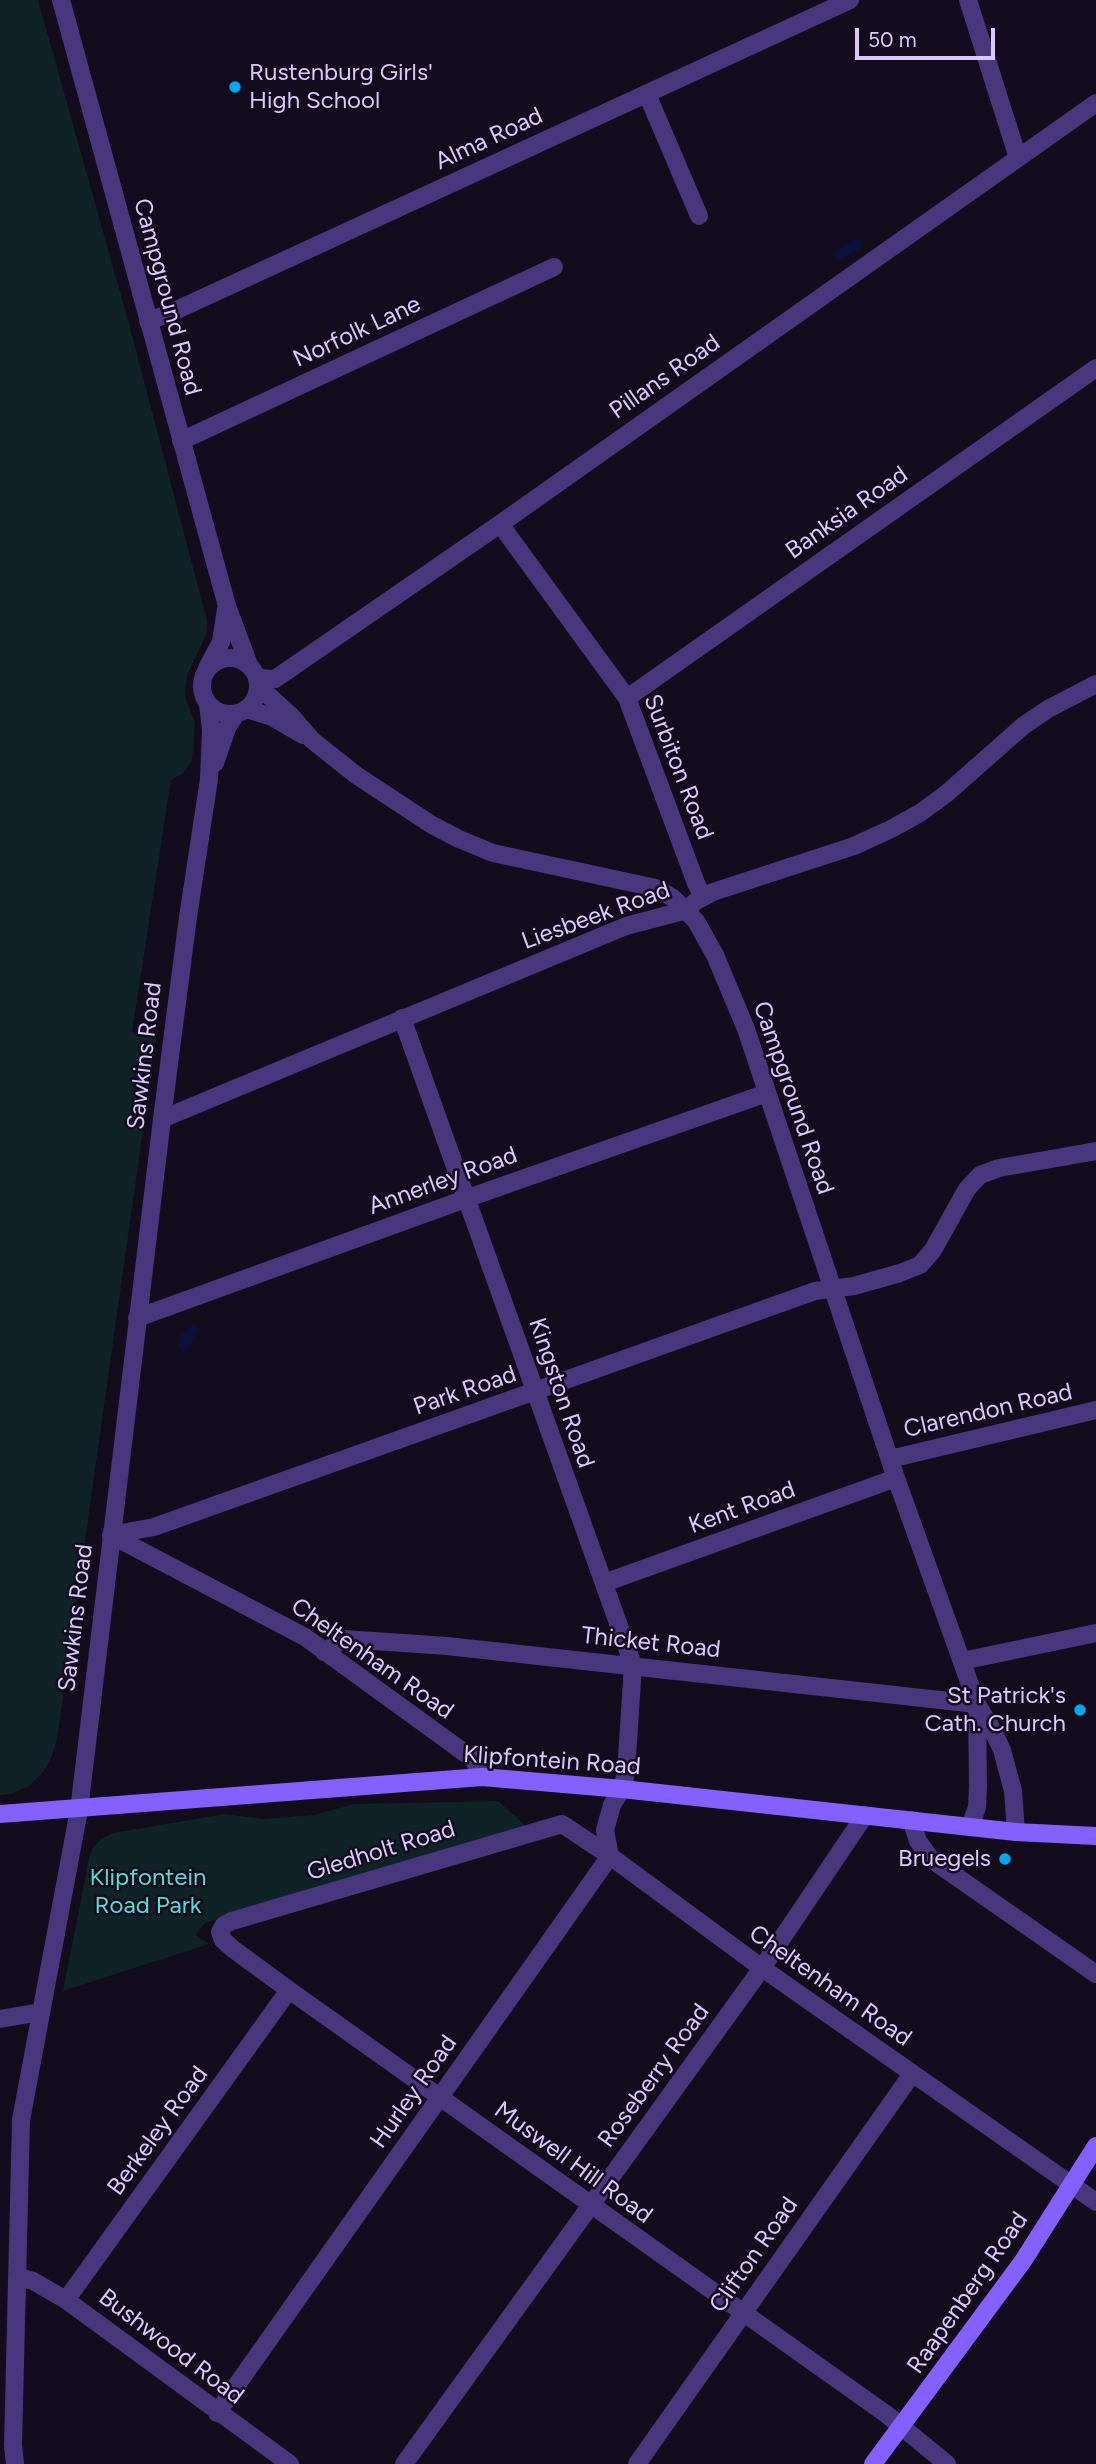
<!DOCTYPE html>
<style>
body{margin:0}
#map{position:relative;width:1096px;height:2464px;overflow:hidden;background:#120c1d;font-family:Figtree,sans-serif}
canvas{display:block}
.scale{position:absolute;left:855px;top:28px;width:140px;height:32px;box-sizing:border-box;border:4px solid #dac8ff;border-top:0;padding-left:9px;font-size:21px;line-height:24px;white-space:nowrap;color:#dac8ff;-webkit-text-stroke:5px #120c1d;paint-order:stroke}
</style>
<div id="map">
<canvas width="1096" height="2464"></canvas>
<div class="scale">50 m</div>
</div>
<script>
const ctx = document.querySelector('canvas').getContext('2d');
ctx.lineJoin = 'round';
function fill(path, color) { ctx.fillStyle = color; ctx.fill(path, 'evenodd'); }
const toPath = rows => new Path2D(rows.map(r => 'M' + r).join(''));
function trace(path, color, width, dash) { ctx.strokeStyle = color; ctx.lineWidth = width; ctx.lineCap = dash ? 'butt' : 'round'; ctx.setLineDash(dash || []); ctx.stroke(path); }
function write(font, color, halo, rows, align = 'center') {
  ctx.font = font + ' Figtree,sans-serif'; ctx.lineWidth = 5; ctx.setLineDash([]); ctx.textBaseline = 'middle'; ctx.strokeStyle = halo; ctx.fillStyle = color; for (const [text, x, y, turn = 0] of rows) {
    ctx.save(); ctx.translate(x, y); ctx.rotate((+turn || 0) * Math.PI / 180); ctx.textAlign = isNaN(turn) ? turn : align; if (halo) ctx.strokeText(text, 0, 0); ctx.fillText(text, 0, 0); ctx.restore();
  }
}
const green = toPath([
 [0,0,38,0,129,324,207,621,206,635,188,673,185,690,186,700,195,723,192,761,183,773,171,780,132,1032,156,1038,57,1739,52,1756,44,1771,29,1786,11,1794,0,1795],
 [498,1801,529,1829,205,1923,195,1935,209,1944,63,1991,89,1858,93,1848,101,1839,113,1833,225,1814,263,1819,314,1815,354,1804]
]);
const water = toPath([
 [854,239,860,240,863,244,860,249,842,259,837,259,834,254,836,250],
 [193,1324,200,1328,185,1353,178,1349,181,1334]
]);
const minor = toPath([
 [968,0,1018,158],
 [647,94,699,216],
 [181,441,554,267],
 [500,524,627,698,696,883,703,897],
 [257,678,275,679,500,524,1096,103],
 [258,686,291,716,312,740,356,775,432,825,459,839,493,853,656,888,673,898,696,921,715,955,746,1029,896,1478,977,1704,993,1731,1002,1750,1013,1791,1016,1832],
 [627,698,1096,368],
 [246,709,272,717,303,735],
 [162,1119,626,926,687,910,696,901,713,892,854,846,891,829,920,813,946,794,1023,726,1048,709,1096,684],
 [137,1318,468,1198,767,1093],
 [890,1459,1096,1410],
 [111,1535,154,1527,815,1291,854,1286,900,1273,920,1265,933,1250,967,1189,980,1175,999,1168,1096,1151],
 [111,1535,305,1637,473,1759,482,1777],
 [604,1583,896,1478],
 [324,1652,344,1639,447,1646,977,1704],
 [962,1661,1096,1633],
 [911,1820,918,1841,931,1859,1096,1974],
 [970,1827,977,1807,978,1787,977,1707],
 [0,2019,41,2012],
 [19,2277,33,2281,66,2300,290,2464],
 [66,2300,289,1990],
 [217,2413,610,1856,605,1830,612,1805,622,1789,626,1773,633,1665,402,1018],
 [404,2464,762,1968,865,1815],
 [637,2464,912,2074],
 [947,2464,886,2414,289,1990,233,1949,223,1940,220,1932,224,1925,232,1921,562,1824,610,1856,762,1968,1096,2202]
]);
const tertiary = toPath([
 [61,0,227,606,249,665],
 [148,321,168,314,850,0],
 '202 686a28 28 0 1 1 56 0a28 28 0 1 1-56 0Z',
 [207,668,221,642,226,609],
 [215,763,227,728,236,714],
 [15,2464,13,2445,21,2120,79,1810,162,1119,188,917,209,779,211,730,208,704]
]);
const secondary = toPath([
 [0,1814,482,1777,622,1789,1016,1832,1096,1836],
 [873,2464,1023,2261,1096,2146]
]);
const markers = [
 [235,87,7,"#02a7f2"],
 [1080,1710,7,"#02a7f2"],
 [1005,1859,7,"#02a7f2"]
];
const poiNames = [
 ["Rustenburg Girls'",249,73,"left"],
 ["High School",249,101,"left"],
 ["St Patrick's",1066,1696],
 ["Cath. Church",1066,1724],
 ["Bruegels",991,1859]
];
const streetNames = [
 ["Alma Road",489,139,-25],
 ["Campground Road",167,297,75],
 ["Norfolk Lane",357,332,-25],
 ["Pillans Road",665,377,-35],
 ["Banksia Road",847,513,-35],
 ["Surbiton Road",678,767,69],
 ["Liesbeek Road",596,916,-20],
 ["Sawkins Road",145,1056,-83],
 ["Campground Road",793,1098,71],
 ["Annerley Road",443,1181,-20],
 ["Park Road",465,1391,-19],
 ["Kingston Road",561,1393,71],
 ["Clarendon Road",988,1411,-13],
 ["Kent Road",742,1508,-20],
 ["Sawkins Road",76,1618,-83],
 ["Thicket Road",651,1643,6],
 ["Cheltenham Road",372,1659,35],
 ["Klipfontein Road",552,1761,4],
 ["Gledholt Road",381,1851,-17],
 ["Cheltenham Road",830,1986,35],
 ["Roseberry Road",654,2076,-54],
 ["Hurley Road",414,2092,-55],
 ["Berkeley Road",158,2131,-54],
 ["Muswell Hill Road",573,2163,36],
 ["Clifton Road",754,2255,-55],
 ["Raapenberg Road",968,2293,-55],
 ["Bushwood Road",171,2347,37]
];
const parkNames = [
 ["Klipfontein",148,1878],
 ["Road Park",148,1906]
];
fill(green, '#0f2327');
fill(water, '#091039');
trace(minor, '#48377c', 18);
trace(tertiary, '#48377c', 18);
trace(secondary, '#8560fe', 18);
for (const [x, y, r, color] of markers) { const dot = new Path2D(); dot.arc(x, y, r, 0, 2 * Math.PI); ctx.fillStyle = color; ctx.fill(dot); trace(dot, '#120c1d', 2.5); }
write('24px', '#dac8ff', '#120c1d', poiNames, 'right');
write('24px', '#dac8ff', '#120c1d', streetNames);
write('24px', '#56ddd8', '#120c1d', parkNames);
</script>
